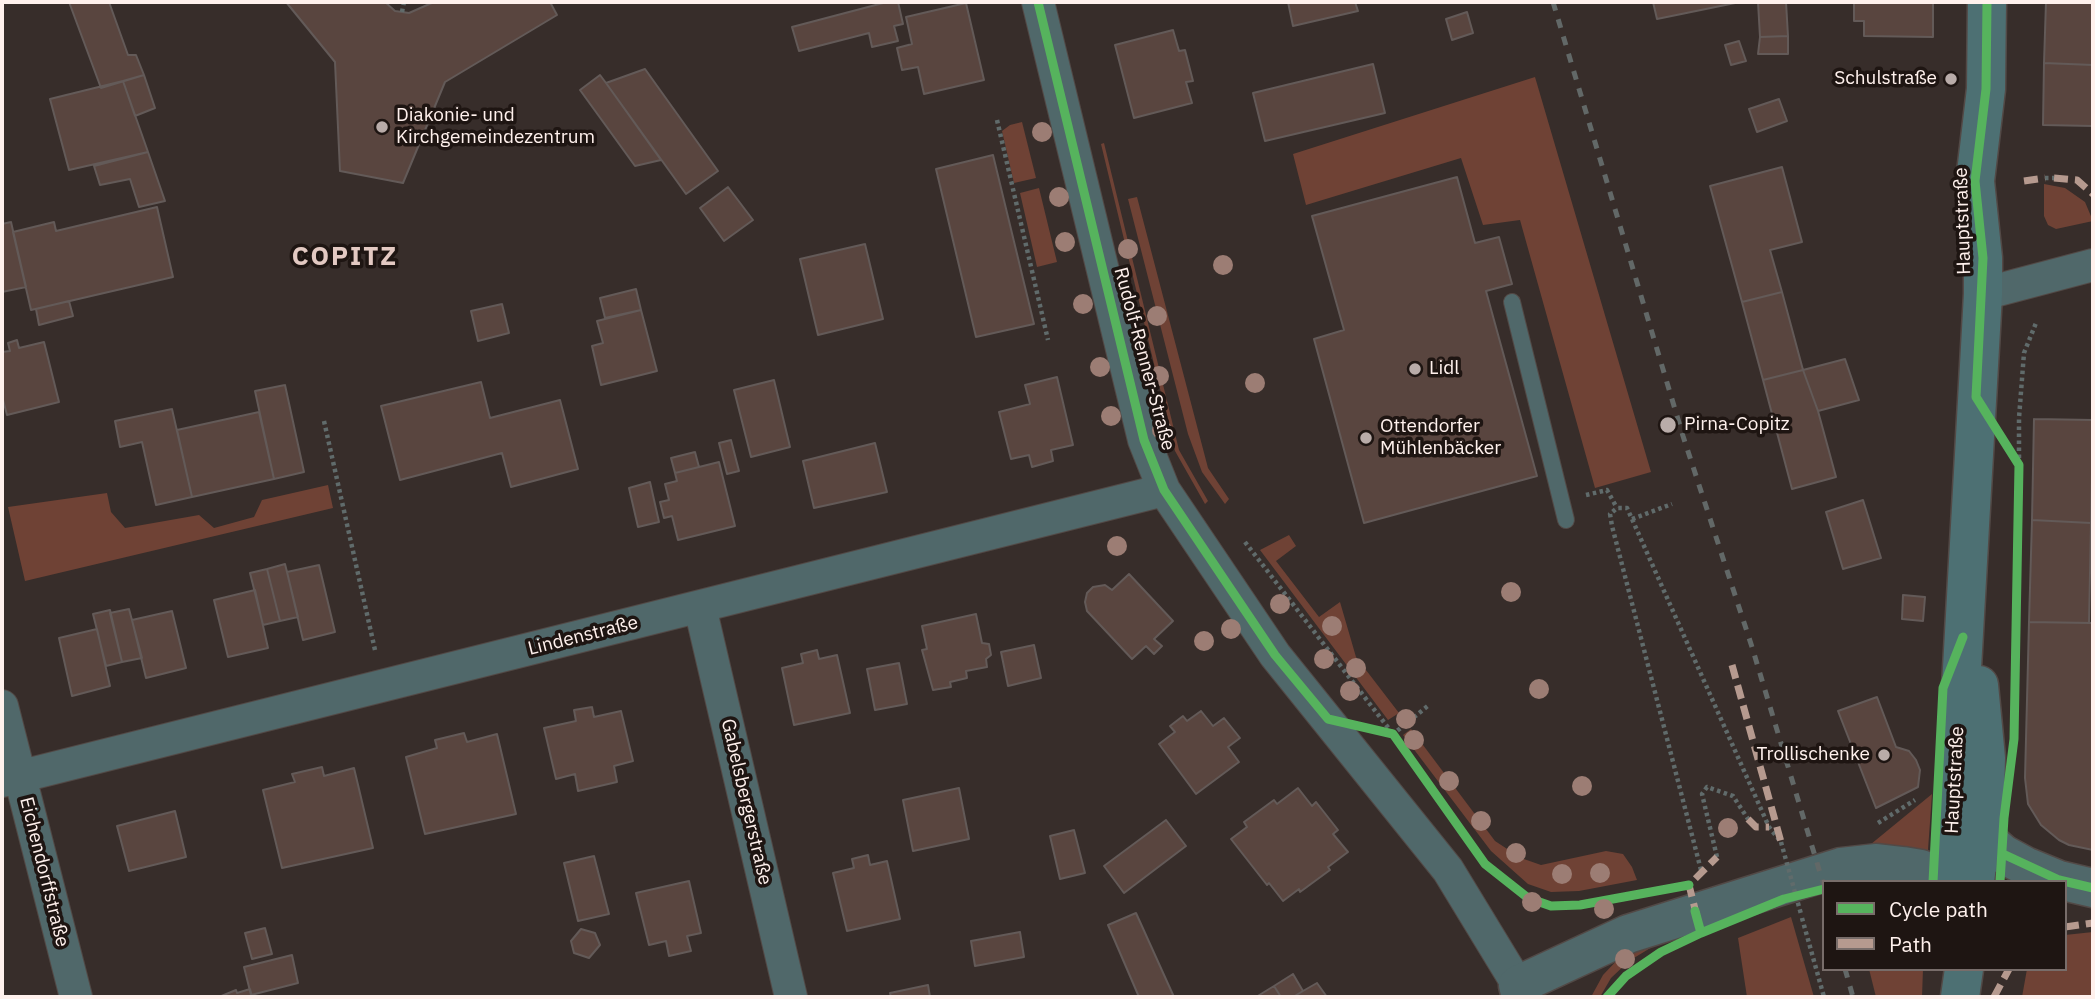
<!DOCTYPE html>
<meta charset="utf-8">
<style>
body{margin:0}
#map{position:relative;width:2095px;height:999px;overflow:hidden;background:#372d2a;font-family:"IBM Plex Sans",sans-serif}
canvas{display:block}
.frame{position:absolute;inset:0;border:4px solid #fff1ed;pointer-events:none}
.legend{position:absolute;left:1822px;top:880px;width:245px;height:91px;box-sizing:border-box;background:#1e1512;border:2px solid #786d6a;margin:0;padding:9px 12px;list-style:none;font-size:21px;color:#fff1ed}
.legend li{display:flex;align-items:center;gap:14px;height:35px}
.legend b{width:35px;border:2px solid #786d6a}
</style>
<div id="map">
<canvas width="2095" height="999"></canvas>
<div class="frame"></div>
<ul class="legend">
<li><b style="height:9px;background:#56b35d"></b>Cycle path</li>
<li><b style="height:9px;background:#b69a8f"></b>Path</li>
</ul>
</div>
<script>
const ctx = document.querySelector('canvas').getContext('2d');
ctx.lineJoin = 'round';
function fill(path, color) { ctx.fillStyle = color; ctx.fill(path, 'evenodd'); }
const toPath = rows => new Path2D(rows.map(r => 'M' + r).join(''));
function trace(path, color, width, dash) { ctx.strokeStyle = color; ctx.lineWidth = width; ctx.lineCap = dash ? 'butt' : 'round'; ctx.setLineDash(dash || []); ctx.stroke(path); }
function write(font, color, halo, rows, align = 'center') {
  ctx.font = font + ' "IBM Plex Sans",sans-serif'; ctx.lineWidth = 7; ctx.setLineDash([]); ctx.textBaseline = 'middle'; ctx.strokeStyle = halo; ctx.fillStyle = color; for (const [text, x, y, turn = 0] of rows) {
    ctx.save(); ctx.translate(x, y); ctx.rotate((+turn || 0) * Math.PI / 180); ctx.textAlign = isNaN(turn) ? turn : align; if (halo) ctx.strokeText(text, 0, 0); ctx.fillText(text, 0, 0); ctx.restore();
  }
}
const green = toPath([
 [1535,77,1651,472,1595,488,1520,220,1483,225,1461,158,1306,205,1293,154],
 [1022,122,1036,178,1014,183,1002,131,1010,125],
 [1104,143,1179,450,1208,501,1205,504,1175,451,1101,144],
 [2044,184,2065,188,2085,202,2093,221,2056,229,2048,225,2044,216],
 [1039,188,1057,262,1037,267,1020,193],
 [1137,197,1208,468,1229,499,1225,504,1202,472,1188,434,1128,199],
 [328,485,333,508,25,581,8,507,107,493,111,512,125,528,199,515,214,528,254,517,262,500],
 [1289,535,1296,546,1276,561,1319,617,1340,602,1356,657,1399,713,1388,720,1260,550],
 [1411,729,1495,841,1521,858,1541,865,1606,851,1623,854,1632,867,1637,880,1579,891,1551,892,1528,884,1491,851,1403,735],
 [1932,794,1928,850,1864,853,1865,849],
 [1791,917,1814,997,1747,997,1738,938],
 [2093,932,2093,997,2022,997,2027,969,2065,969,2065,935],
 [1680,936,1652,947,1629,961,1611,978,1600,997,1591,997,1603,975,1623,954],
 [1869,969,1923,969,1922,997,1876,997]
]);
const building = toPath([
 [69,2,109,2,128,55,136,55,144,75,101,88,69,2],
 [286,2,385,2,395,11,409,13,434,2,550,2,557,15,445,82,403,183,340,171,335,62,286,2],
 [887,2,898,2,903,24,894,26,898,41,872,47,869,33,799,51,792,27,887,2],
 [1288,2,1355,2,1358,11,1293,26,1288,2],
 [1653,2,1740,2,1657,19,1653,2],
 [1758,2,1786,2,1788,36,1760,37,1758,2],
 [1854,2,1933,2,1933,37,1864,36,1864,21,1854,21,1854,2],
 [2046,2,2093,2,2093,65,2044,63,2046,2],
 [966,3,984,80,924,94,918,67,902,70,897,48,912,44,906,17,966,3],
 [1467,12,1473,33,1452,40,1446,19,1467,12],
 [1173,30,1179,51,1185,50,1193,81,1186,82,1192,103,1134,118,1115,45,1173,30],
 [1788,36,1788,54,1758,54,1760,37,1788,36],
 [1739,41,1746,61,1731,65,1725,45,1739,41],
 [2044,63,2093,65,2093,126,2043,125,2044,63],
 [1373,64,1385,113,1265,141,1253,93,1373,64],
 [645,69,718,171,686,194,606,83,645,69],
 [144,75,155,108,135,116,123,81,144,75],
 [600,75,606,83,661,160,635,166,580,90,600,75],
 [123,81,148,152,69,170,50,99,123,81],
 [1779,99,1787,121,1757,132,1749,109,1779,99],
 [148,152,165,201,139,207,130,179,100,185,94,166,148,152],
 [993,155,1034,324,976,337,936,169,993,155],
 [1782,167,1802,242,1770,250,1782,292,1742,302,1710,186,1782,167],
 [1457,177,1475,243,1499,237,1512,284,1486,291,1537,476,1364,523,1314,339,1344,330,1312,216,1457,177],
 [728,187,753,220,724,241,700,208,728,187],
 [157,207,173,277,31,310,13,232,54,222,56,231,157,207],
 [11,222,26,287,2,292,2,224,11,222],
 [865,244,883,319,818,335,800,259,865,244],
 [636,289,641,310,605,318,600,298,636,289],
 [1782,292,1803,370,1763,380,1742,302,1782,292],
 [69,301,73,316,39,325,36,309,69,301],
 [502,304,509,333,478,341,471,311,502,304],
 [641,310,657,371,601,385,592,346,603,343,597,321,641,310],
 [17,340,19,348,44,342,59,402,7,415,2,396,2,352,10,351,8,343,17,340],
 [1845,359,1859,400,1818,411,1803,370,1845,359],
 [1803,370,1818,411,1836,477,1792,489,1763,380,1803,370],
 [1057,377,1073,445,1051,450,1053,461,1032,467,1029,455,1011,459,999,412,1030,404,1025,385,1057,377],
 [774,380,790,447,751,457,734,390,774,380],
 [481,382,490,418,560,400,578,469,511,487,502,453,400,480,381,406,481,382],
 [285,385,304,472,274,479,255,391,285,385],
 [172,409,192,497,156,505,142,442,120,447,115,421,172,409],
 [259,412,274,479,192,497,177,430,259,412],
 [2034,419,2093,420,2091,523,2032,520,2034,419],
 [731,440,739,471,727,474,719,443,731,440],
 [875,443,887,492,814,508,803,461,875,443],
 [695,452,699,467,675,473,671,458,695,452],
 [719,462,735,526,678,540,672,516,664,518,660,502,669,500,665,484,677,481,675,473,719,462],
 [650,482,659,522,638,527,629,488,650,482],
 [1863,500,1881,558,1843,569,1826,512,1863,500],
 [2032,520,2091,523,2089,623,2029,622,2032,520],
 [285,564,298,617,280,621,267,569,285,564],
 [319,565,335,632,303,640,287,572,319,565],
 [267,569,280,621,263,625,250,573,267,569],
 [1129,574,1173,621,1154,639,1162,646,1154,654,1146,646,1132,659,1087,611,1085,602,1087,593,1093,587,1105,585,1112,590,1129,574],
 [255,590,268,648,228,657,214,600,255,590],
 [1903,595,1925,597,1923,621,1902,619,1903,595],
 [129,609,142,658,122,662,110,613,129,609],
 [110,610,122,662,106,666,93,614,110,610],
 [172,611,186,668,146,678,132,620,172,611],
 [976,614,982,643,989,644,991,655,986,659,987,667,966,671,967,678,950,682,951,687,933,690,922,650,927,649,922,626,976,614],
 [2029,622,2093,623,2093,850,2069,845,2059,840,2041,825,2028,804,2025,778,2029,622],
 [97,629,110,686,72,696,59,638,97,629],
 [1034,645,1041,678,1008,686,1001,652,1034,645],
 [817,650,819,659,837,655,850,713,794,725,782,668,803,663,801,654,817,650],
 [899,663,907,704,875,710,867,669,899,663],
 [1877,697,1896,747,1909,751,1916,760,1920,770,1918,787,1876,808,1838,711,1877,697],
 [592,707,594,717,621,711,633,761,614,766,617,782,578,791,575,774,556,779,544,728,576,721,574,710,592,707],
 [1201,711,1213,726,1224,718,1240,738,1228,747,1239,762,1196,794,1159,744,1175,732,1170,726,1183,716,1187,721,1201,711],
 [464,733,467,742,497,734,516,814,425,834,406,757,437,748,435,740,464,733],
 [322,767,324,776,354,768,373,848,282,868,263,790,295,782,292,774,322,767],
 [959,788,969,839,913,851,903,800,959,788],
 [1298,788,1312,806,1316,802,1338,830,1333,834,1348,852,1328,867,1330,870,1300,892,1299,889,1283,901,1269,883,1267,885,1231,839,1247,827,1244,822,1274,800,1277,804,1298,788],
 [175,811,186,857,129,871,117,826,175,811],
 [1166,820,1186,846,1124,893,1104,866,1166,820],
 [1074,830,1085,873,1060,879,1050,836,1074,830],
 [868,855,870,865,887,861,900,919,847,931,833,873,854,868,852,859,868,855],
 [594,856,609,914,578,921,564,863,594,856],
 [689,881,701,933,687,936,691,951,669,956,666,941,649,945,636,893,689,881],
 [1136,913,1174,997,1139,997,1108,925,1136,913],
 [265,928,272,954,252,959,245,933,265,928],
 [581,929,595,933,600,945,589,958,574,953,571,941,581,929],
 [1020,932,1024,957,975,966,971,941,1020,932],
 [292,955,298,983,251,995,244,967,292,955],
 [1293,974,1303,991,1293,997,1281,997,1274,986,1293,974],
 [1317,983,1327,997,1293,997,1303,991,1317,983],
 [928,985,930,997,891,997,890,993,928,985],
 [1274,986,1281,997,1256,997,1274,986],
 [250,989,252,997,219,997,236,990,237,993,250,989]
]);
const path = toPath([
 [402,12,404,2],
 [997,120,1048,340],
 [2045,178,2054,178],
 [324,421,375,650],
 [2019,465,2019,418,2024,353,2036,323],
 [1586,495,1607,490,1617,508],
 [1632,519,1672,504],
 [1245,542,1393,734],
 [1392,735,1429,705],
 [1878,823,1915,800],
 [1717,857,1702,794,1707,787,1733,796,1748,819],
 [1701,870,1612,526,1610,514,1617,508,1627,508,1632,519,1769,827,1781,842],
 [1802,918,1824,997]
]);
const service = toPath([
 [1512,302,1566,520]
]);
const minor = toPath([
 [1038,2,1144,440,1164,490,1275,655,1448,870,1518,985],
 [1983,294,2093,265],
 [700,607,791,997],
 [2,706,76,997],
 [2,781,1164,490]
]);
const tertiary = toPath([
 [1980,834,2003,854,2025,866,2059,880,2093,888],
 [1521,997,1518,985,1628,934,1841,867,1877,863,1903,866,1921,869,1942,882]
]);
const secondary = toPath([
 [1950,882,1983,294,1983,258,1975,181,1986,89,1987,2],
 [1975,882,1985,798,1986,758,1979,685],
 [1960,997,1964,969]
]);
const rail = toPath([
 [1553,2,1683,436,1752,647,1824,886],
 [1845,969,1853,997]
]);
const pathBridge = toPath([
 [1781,842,1801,914]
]);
const quiet = toPath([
 [2054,178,2077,180,2093,194],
 [2024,181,2045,178],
 [1732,665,1781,842],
 [1748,819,1756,827,1769,827],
 [1697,917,1689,885,1717,857],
 [2065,927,2093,923],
 [1994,997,2009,969]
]);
const cycleway = toPath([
 [1038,2,1144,440,1164,490,1275,655,1328,719,1393,734,1485,864,1528,898,1551,906,1580,905,1689,885],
 [1987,2,1986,89,1975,181,1983,258,1976,397,2019,465,2014,739,2004,818,2000,882],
 [2003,854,2059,880,2093,888],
 [1933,882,1943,688,1963,637],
 [1701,933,1784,899,1824,889],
 [1607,997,1626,976,1661,952,1701,933,1695,911]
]);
const trees = [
 [1042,132],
 [1059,197],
 [1065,242],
 [1128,249],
 [1223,265],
 [1083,304],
 [1157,316],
 [1100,367],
 [1159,376],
 [1255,383],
 [1111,416],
 [1162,430],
 [1117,546],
 [1511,592],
 [1280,604],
 [1332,626],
 [1231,629],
 [1204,641],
 [1324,659],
 [1356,668],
 [1539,689],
 [1350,691],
 [1406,719],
 [1414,740],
 [1449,781],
 [1582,786],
 [1481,821],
 [1728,828],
 [1516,853],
 [1600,873],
 [1562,874],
 [1532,902],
 [1604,909],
 [1625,959]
];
const markers = [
 [1951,79,7,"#b9aca9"],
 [382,127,7,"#b9aca9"],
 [1415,369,7,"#b9aca9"],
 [1668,425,9,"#b9aca9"],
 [1366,438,7,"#b9aca9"],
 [1884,755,7,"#b9aca9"]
];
const poiNames = [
 ["Schulstraße",1937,79,"right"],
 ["Diakonie- und",396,116],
 ["Kirchgemeindezentrum",396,138],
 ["Lidl",1429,369],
 ["Pirna-Copitz",1684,425],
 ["Ottendorfer",1380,427],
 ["Mühlenbäcker",1380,449],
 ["Trollischenke",1870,755,"right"]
];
const streetNames = [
 ["Hauptstraße",1963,221,-92],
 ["Rudolf-Renner-Straße",1144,359,75],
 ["Lindenstraße",583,636,-14],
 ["Hauptstraße",1955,780,-87],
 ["Gabelsbergerstraße",746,802,77],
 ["Eichendorffstraße",44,872,76]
];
const districtNames = [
 ["COPITZ",345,257]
];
fill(green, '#6f4235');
fill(building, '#59453f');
trace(building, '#635a58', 2);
trace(service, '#524946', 18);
trace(minor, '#524946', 34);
trace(tertiary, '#524946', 41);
trace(secondary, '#524946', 41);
trace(path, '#606b6b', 4.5, [3.5, 3.5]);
trace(service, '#50686a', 16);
trace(minor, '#50686a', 32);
trace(tertiary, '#50686a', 38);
trace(secondary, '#4d7073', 38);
trace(rail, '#626867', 5, [9, 9]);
trace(pathBridge, '#606b6b', 4.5, [3.5, 3.5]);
trace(quiet, '#b69a8f', 7, [14, 7]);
trace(cycleway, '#56b35d', 9);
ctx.fillStyle = '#9c7d74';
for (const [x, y] of trees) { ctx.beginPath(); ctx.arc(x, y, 10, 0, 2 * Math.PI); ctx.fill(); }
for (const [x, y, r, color] of markers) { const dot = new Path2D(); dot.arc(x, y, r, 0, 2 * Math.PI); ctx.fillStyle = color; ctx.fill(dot); trace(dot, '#1e1512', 2.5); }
write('19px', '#fff1ed', '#1e1512', poiNames, 'left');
write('19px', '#fff1ed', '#1e1512', streetNames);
ctx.letterSpacing = '2px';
write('bold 26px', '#e3c9c2', '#1e1512', districtNames);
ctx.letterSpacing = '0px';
</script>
